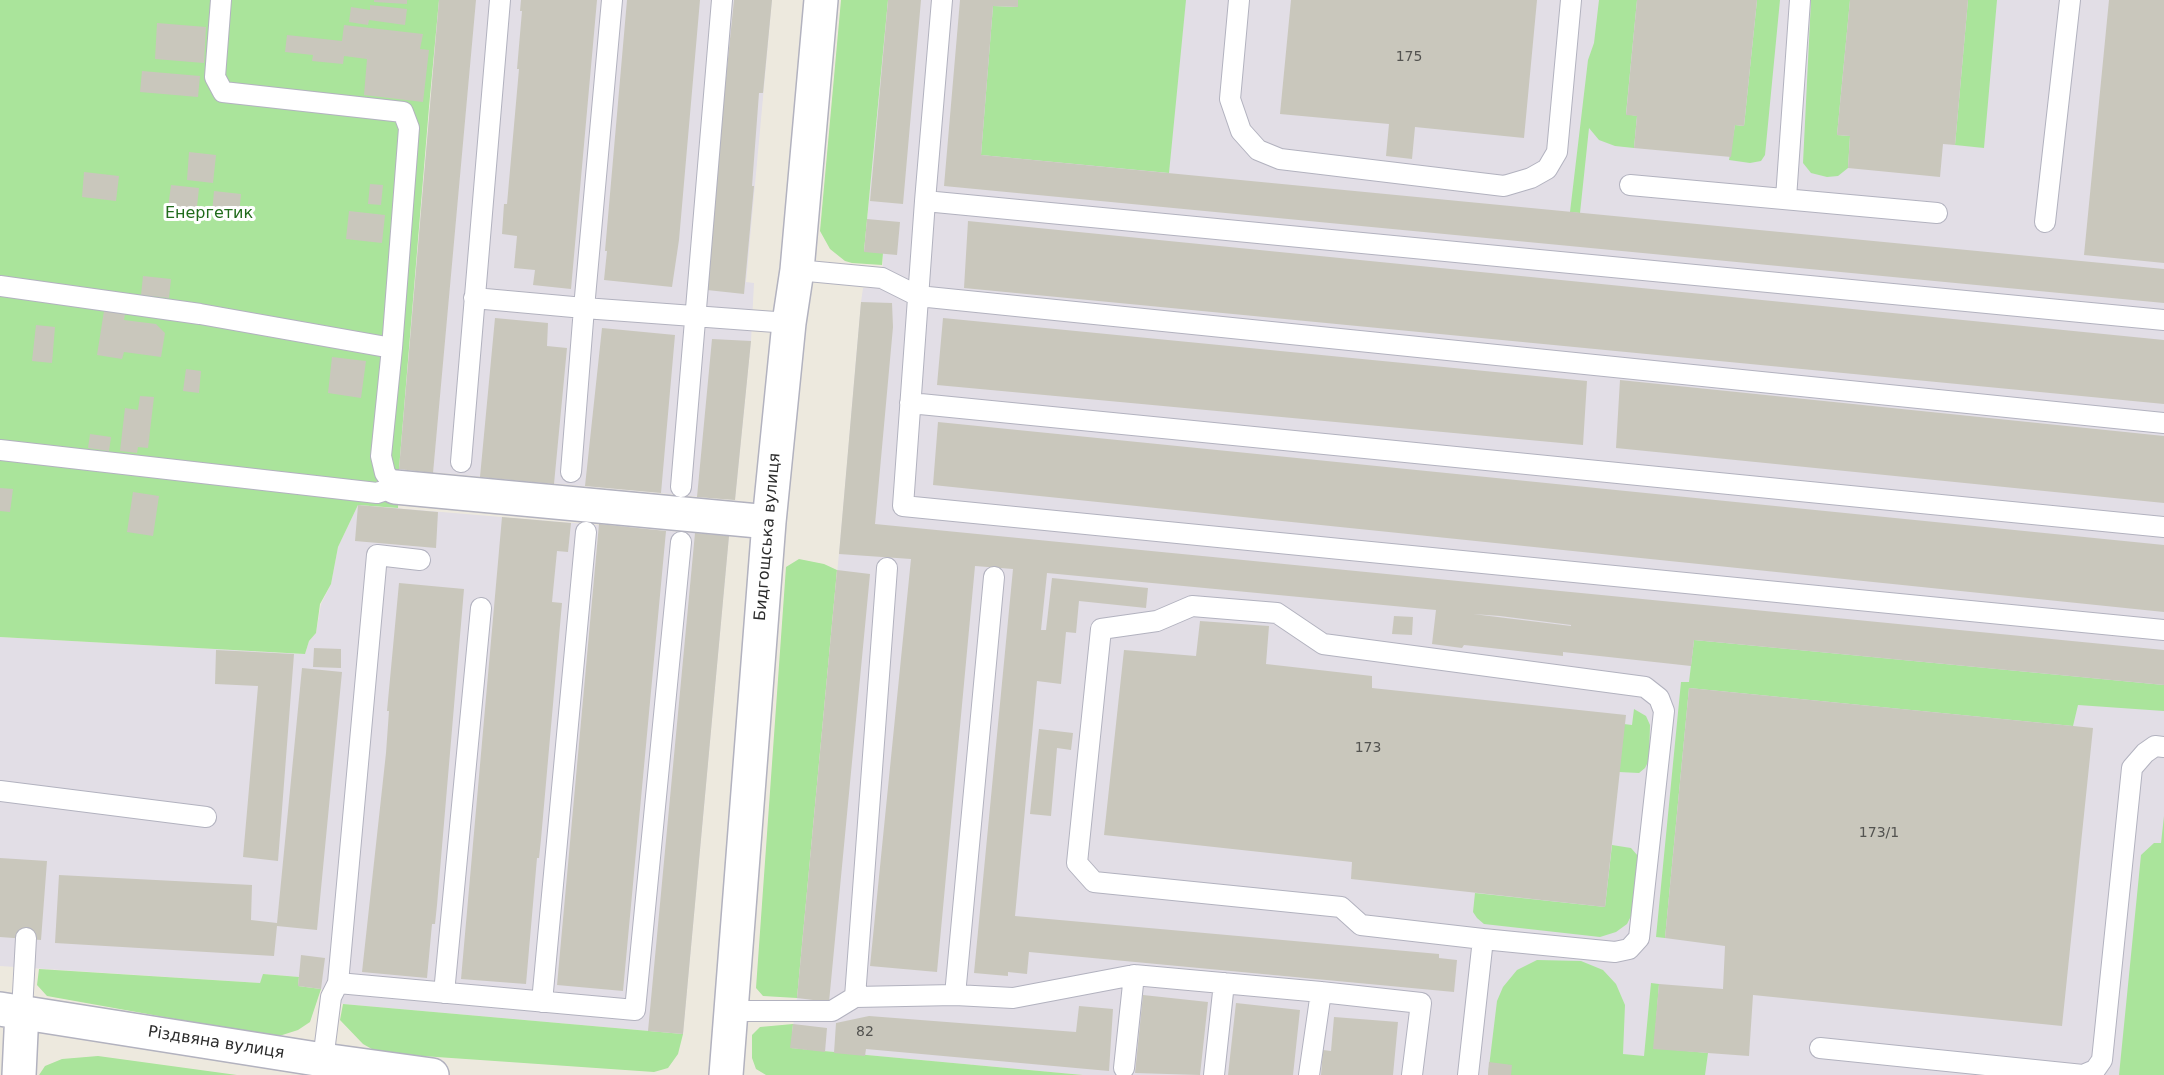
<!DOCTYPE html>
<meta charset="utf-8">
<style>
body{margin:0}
canvas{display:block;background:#ede9de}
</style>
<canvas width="2164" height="1075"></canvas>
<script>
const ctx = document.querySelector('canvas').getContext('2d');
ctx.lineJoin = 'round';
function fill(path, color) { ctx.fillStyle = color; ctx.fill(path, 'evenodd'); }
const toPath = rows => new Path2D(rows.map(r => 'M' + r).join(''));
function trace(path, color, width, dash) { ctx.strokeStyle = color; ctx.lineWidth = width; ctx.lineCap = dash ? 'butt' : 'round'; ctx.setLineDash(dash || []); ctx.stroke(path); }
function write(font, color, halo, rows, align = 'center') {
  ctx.font = font + ' "DejaVu Sans",sans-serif'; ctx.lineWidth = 6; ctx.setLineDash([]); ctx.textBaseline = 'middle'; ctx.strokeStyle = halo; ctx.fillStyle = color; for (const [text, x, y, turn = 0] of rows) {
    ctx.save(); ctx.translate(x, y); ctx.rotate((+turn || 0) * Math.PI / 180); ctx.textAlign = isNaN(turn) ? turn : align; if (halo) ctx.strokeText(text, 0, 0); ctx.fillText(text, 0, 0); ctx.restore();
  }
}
const industrial = toPath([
 [439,0,772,0,746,282,754,283,751,341,735,500,399,469],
 [888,0,2164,0,2164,1075,1083,1075,790,1048,797,998,842,521,861,302,863,288,882,288,883,254,864,252],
 [358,505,729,536,683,1034,343,1004,321,989,298,986,299,977,264,974,260,983,0,966,0,637,305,654,309,641,316,633,321,604,331,584,338,547]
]);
const green = toPath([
 [0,0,439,0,429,107,399,469,398,508,358,505,338,547,331,584,320,604,316,633,309,641,305,654,0,637],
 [841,0,888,0,864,251,883,253,882,265,852,263,845,261,830,249,820,231],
 [1018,0,1186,0,1169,173,981,155,993,6,1017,7],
 [1599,0,1637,0,1626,114,1637,116,1634,148,1615,146,1599,140,1589,128,1580,213,1570,212,1588,60,1594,43],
 [1757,0,1780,0,1765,155,1761,161,1750,163,1729,160,1735,125,1744,126],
 [1811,0,1850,0,1837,135,1850,136,1848,168,1838,176,1827,177,1811,173,1803,163],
 [1968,0,1997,0,1984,148,1955,145],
 [799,559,824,564,837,570,797,998,763,996,756,988,786,567],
 [1694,640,2164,685,2164,711,2078,705,2073,726,1689,688,1665,938,1656,937,1681,682,1689,682],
 [1634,709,1646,716,1650,725,1649,760,1645,768,1639,773,1619,772,1624,724,1632,725],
 [2164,816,2164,1075,2119,1075,2141,855,2154,843,2161,843],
 [1612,845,1631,848,1638,856,1634,910,1627,924,1616,932,1600,937,1484,924,1477,918,1473,912,1475,893,1605,907],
 [1537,960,1581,961,1603,970,1616,984,1625,1005,1623,1054,1644,1056,1651,983,1659,984,1654,1048,1708,1053,1705,1075,1488,1075,1497,1001,1503,987,1517,970],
 [39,969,260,983,263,974,299,977,298,986,321,989,310,1022,298,1030,276,1037,47,996,37,985],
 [343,1004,683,1034,678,1054,668,1068,654,1072,379,1053,363,1044,340,1020],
 [793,1024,791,1048,1083,1075,766,1075,756,1069,752,1058,752,1035,760,1027],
 [98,1056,237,1075,39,1075,45,1066,62,1059]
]);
const building = toPath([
 [374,0,407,0,407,4,374,2],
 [439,0,476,0,433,473,399,469],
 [521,0,597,0,571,289,533,285,535,270,514,268,517,236,502,234,504,204,507,204,519,69,517,69,522,11,520,11],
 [627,0,700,0,679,240,672,287,604,280,607,251,605,251],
 [734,0,772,0,763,93,759,93,752,186,754,186,744,294,707,290,713,224,711,224],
 [888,0,921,0,903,204,870,201],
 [960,0,1018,0,1018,7,993,6,981,155,2164,269,2164,303,944,186],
 [1291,0,1537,0,1524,138,1415,127,1412,159,1386,156,1389,124,1280,114],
 [1637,0,1757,0,1744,126,1735,125,1731,157,1634,148,1637,116,1626,115],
 [1850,0,1968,0,1955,145,1943,144,1940,177,1848,168,1850,136,1837,135],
 [2109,0,2164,0,2164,263,2084,255],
 [370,5,407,9,405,25,369,20,368,25,349,22,351,7,370,10],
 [157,23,206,27,204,63,155,59],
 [344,25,423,34,420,49,429,50,423,102,364,95,367,59,344,56,343,64,312,61,313,55,285,52,287,35,342,41],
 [142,71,200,76,198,97,140,92],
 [189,152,216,155,213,183,187,180],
 [84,172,119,176,116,201,82,197],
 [370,184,383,185,381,205,368,204],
 [171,185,199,188,196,216,175,214,175,209,168,208],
 [214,191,241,194,239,215,212,213],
 [349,211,385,215,382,243,346,239],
 [867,219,900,222,897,255,864,252],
 [968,221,2164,340,2164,404,964,288],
 [143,276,171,279,169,298,141,295],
 [861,302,892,303,893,327,875,524,2164,650,2164,685,1694,640,1691,666,1563,652,1563,656,1464,645,1462,648,1432,644,1436,610,1047,573,1041,630,1046,630,1052,578,1148,588,1146,608,1079,601,1076,633,1066,632,1061,684,1037,681,1015,916,1439,954,1439,958,1457,960,1454,992,1029,952,1027,974,1008,972,1008,976,974,973,1013,569,975,566,937,972,870,966,911,559,839,554],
 [1473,614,1500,616,1571,625,1571,626],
 [104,311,125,314,124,320,156,324,165,333,161,357,124,352,122,359,97,355],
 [495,318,548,323,547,346,567,348,554,484,480,477],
 [943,318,1587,381,1583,445,937,385],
 [36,325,55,327,52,363,32,361],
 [602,328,675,335,661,493,585,486],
 [712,339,751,341,735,500,697,497],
 [332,357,366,361,361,398,328,393],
 [186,369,201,371,199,393,183,391],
 [1620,380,2164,436,2164,503,1616,448],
 [140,396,154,397,148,448,138,447,137,453,120,451,125,408,138,410],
 [938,422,2164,545,2164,612,933,485],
 [90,434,111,437,109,451,88,448],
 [0,488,13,489,10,512,0,511],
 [133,492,159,496,153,536,127,532],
 [358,505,438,512,436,548,355,541],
 [502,517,571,523,568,552,557,551,552,602,562,603,541,839,539,858,537,858,526,984,461,979],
 [599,524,666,531,623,991,557,985],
 [695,533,729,536,683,1034,648,1031],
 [837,570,870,574,829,1002,797,998],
 [399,583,464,589,437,905,435,924,432,924,427,978,362,972,386,753,389,711,387,711],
 [1394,616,1413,617,1412,635,1392,634],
 [1200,621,1269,626,1266,664,1372,676,1372,688,1626,715,1605,907,1351,879,1352,862,1104,835,1124,650,1196,656],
 [314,648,341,649,341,668,313,667],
 [216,650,294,654,278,861,243,857,258,686,215,684],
 [302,668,342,672,317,930,277,926,274,956,55,943,59,875,252,885,251,920,277,923],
 [1689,688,2093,728,2062,1026,1753,995,1749,1056,1653,1049,1659,984,1723,989,1725,946,1665,938],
 [1039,729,1073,733,1071,750,1057,748,1051,816,1030,814],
 [0,858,47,861,41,940,0,937],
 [301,955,325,958,321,989,298,986],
 [1143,995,1208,1002,1200,1075,1135,1073],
 [1236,1003,1300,1010,1293,1075,1228,1075],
 [1079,1006,1113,1009,1109,1071,866,1049,865,1056,834,1053,836,1023,869,1016,1076,1032],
 [1334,1017,1398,1022,1393,1075,1321,1075,1323,1050,1331,1051],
 [793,1024,827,1028,825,1052,790,1048],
 [1489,1062,1512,1065,1511,1075,1488,1075]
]);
const service = toPath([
 [612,0,584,308,789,323],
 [942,0,925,201,903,506,2164,630],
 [1239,0,1230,99,1241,131,1258,150,1280,159,1504,186,1531,178,1547,169,1557,152,1571,0],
 [1630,185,1937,213],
 [1786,198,1800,0],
 [925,201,2164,320],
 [2045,222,2070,0],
 [797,270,882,278,918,296,2164,423],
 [0,286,200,314,392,348],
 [474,298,584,308,571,472],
 [910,403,2164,527],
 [0,450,377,493,395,487,385,473,381,456,392,348,409,128,403,112,223,92,215,77,221,0],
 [461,462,500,0],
 [681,487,722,0],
 [1192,606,1277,613,1323,644,1645,687,1659,698,1664,711,1639,938,1629,949,1615,952,1483,939,1361,925,1341,907,1094,882,1077,863,1101,629,1157,621,1192,606],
 [0,791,206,817],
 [338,983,377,555,420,560],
 [444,993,481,608],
 [955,995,994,577],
 [855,997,887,568],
 [542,1002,586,532],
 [22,1011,26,938],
 [730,1011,832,1011,855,997,955,995,1013,998,1134,975,1321,992,1421,1003,1412,1075],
 [1820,1048,2083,1075,2095,1070,2102,1060,2132,768,2145,753,2155,746,2164,747],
 [323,1060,331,997,338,983,635,1010,681,542],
 [1124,1068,1134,975],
 [1214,1075,1224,983],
 [1309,1075,1321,992],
 [1468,1075,1483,939]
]);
const minor = toPath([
 [395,487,769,522],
 [0,1009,323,1060,432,1075],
 [19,1075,22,1011],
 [726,1075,769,522,789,323,797,270,821,0]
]);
const numberNames = [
 ["175",1409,57],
 ["173",1368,748],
 ["173/1",1879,833],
 ["82",865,1032]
];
const parkNames = [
 ["Енергетик",209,214]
];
const streetNames = [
 ["Бидгощська вулиця",768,537,-85],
 ["Різдвяна вулиця",216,1043,9]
];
fill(industrial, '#e2dee6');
fill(green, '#aae49b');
fill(building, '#c9c7bc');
trace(service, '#b2b2bf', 22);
trace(minor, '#b2b2bf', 36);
trace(service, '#fff', 20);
trace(minor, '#fff', 33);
write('14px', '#535350', null, numberNames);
write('16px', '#206a1b', '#fff', parkNames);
write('16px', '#2c2c2c', '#fff', streetNames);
</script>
